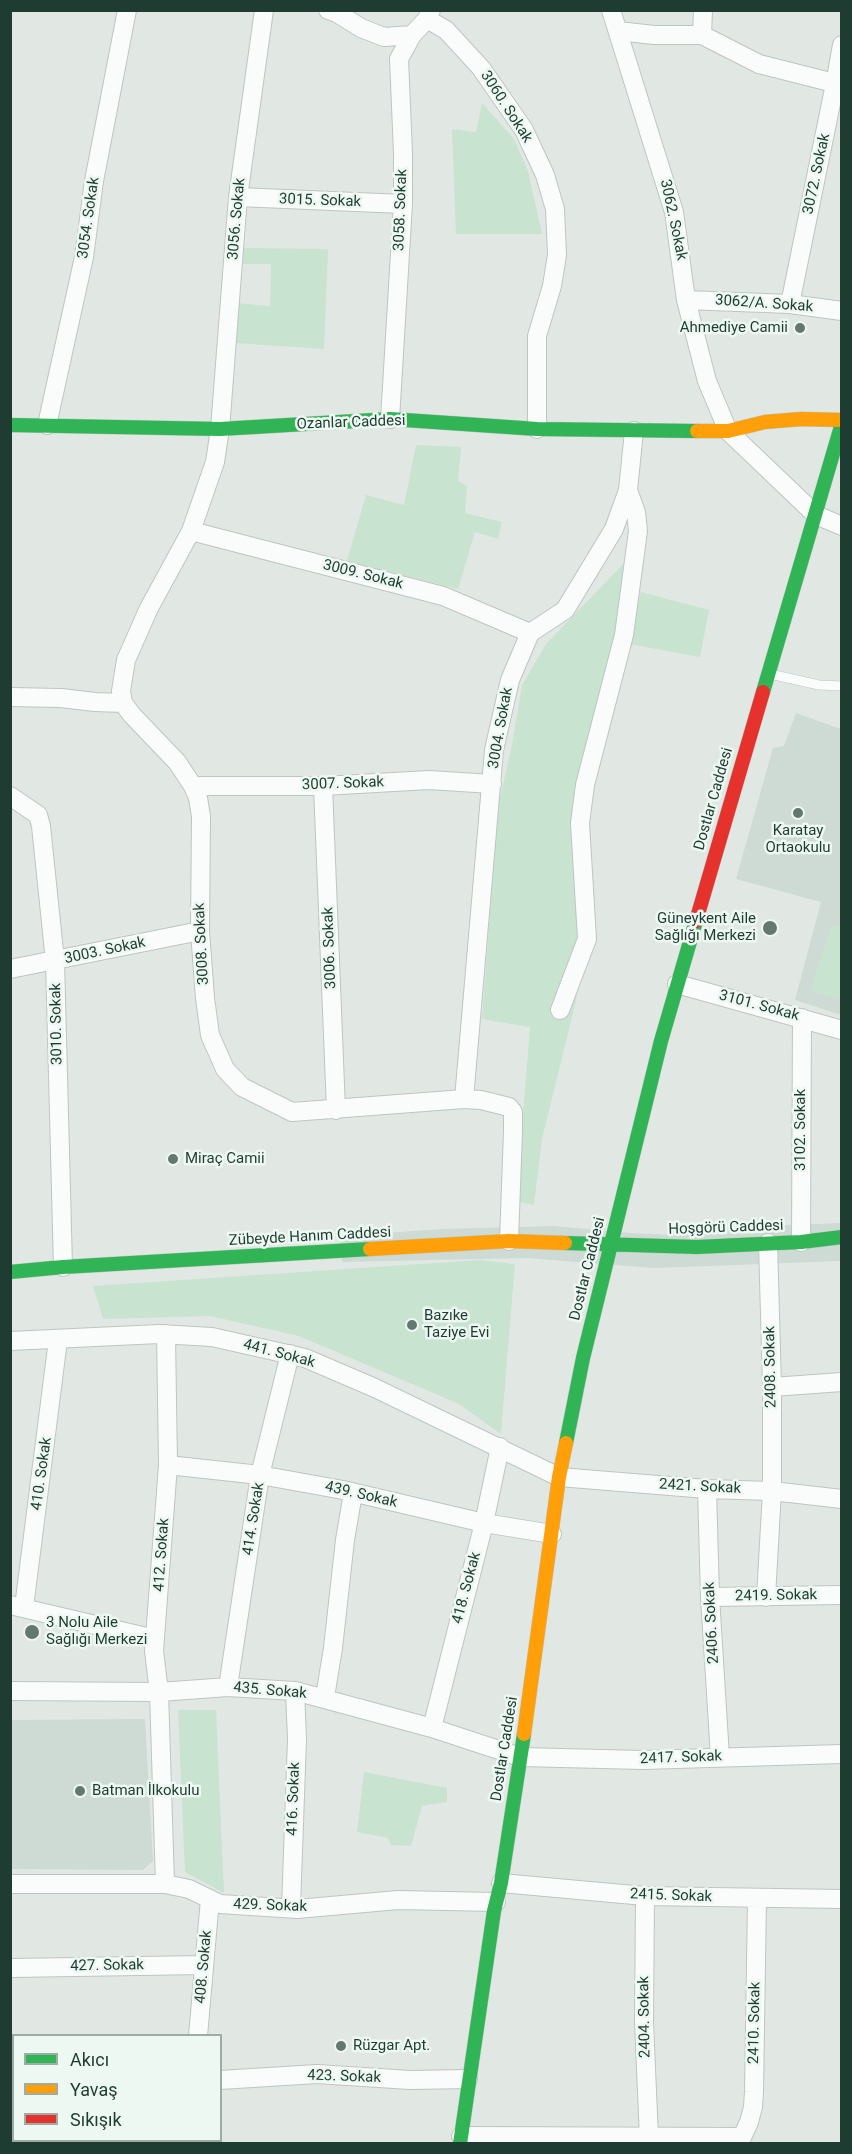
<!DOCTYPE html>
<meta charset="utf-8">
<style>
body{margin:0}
#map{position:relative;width:852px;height:2154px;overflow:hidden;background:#e1e8e4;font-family:Roboto,sans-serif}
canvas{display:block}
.frame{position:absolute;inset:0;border:12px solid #1e3c32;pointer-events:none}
.legend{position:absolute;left:12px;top:2034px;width:210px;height:108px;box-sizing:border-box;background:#eef8f2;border:2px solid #9bada5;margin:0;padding:8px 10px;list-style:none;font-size:18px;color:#1e3c32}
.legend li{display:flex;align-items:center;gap:12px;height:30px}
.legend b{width:30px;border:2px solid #9bada5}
</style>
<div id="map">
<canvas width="852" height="2154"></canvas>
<div class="frame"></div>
<ul class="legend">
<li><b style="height:8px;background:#30b455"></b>Akıcı</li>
<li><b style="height:8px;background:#ff9f0a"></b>Yavaş</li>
<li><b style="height:8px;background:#e5322d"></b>Sıkışık</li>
</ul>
</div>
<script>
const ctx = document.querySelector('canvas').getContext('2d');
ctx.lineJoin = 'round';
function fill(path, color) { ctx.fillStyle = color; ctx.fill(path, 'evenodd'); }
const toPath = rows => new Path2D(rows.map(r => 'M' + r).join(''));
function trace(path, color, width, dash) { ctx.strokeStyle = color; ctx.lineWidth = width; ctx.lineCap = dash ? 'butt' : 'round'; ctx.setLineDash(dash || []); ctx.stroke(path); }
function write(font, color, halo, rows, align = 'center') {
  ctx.font = font + ' Roboto,sans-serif'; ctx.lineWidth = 5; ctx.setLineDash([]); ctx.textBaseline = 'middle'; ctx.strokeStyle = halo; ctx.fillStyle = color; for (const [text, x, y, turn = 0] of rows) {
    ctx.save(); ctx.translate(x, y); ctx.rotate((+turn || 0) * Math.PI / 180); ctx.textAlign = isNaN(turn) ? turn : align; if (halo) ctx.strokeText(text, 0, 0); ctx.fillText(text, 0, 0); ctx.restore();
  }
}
const built = toPath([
 [796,713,841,729,841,1015,795,1000,821,902,736,879,773,748,784,746],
 [841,1223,841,1261,654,1268,526,1258,342,1262,340,1236,443,1229,554,1226,630,1233,676,1235,767,1226],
 [145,1719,153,1861,143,1870,11,1869,11,1720]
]);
const green = toPath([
 [482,103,514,139,528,171,542,234,456,234,452,129,476,132],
 [243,248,328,249,324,349,235,343,236,303,270,306,271,264,243,264],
 [416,445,461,447,458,481,467,486,465,513,502,522,498,539,475,532,458,589,347,561,366,495,404,505],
 [635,555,581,773,570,826,581,944,576,1001,542,1139,534,1205,516,1201,530,1027,482,1019,498,806,512,745,522,685,546,644,629,558],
 [641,592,709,610,700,657,629,644],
 [831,925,841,928,841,1000,810,990],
 [480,1260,515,1264,501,1434,459,1404,299,1336,210,1316,103,1319,93,1286],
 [178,1710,216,1710,224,1893,185,1872],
 [364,1772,447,1788,447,1802,422,1806,411,1846,391,1845,388,1838,357,1832]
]);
const lane = toPath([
 [770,674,819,685,842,686]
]);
const street = toPath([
 [264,10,238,197,220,429,215,462,191,531,149,608,126,660,121,691,123,703,132,715,177,762,193,786,198,798,201,816,200,931,205,998,210,1035,225,1069,242,1087,292,1112,464,1099,481,1100,509,1107,513,1112,513,1131,509,1241],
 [328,10,337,13,361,28,384,37,412,35],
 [611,10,674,212,686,300,707,381,728,431,816,515,842,526],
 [427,19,446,30,481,68,524,130,545,175,555,209,557,255,552,286,537,336,537,429],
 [618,31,654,35,702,35,759,64,842,85],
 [702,35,703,10],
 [238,197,403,204],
 [686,300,790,304,842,311],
 [790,304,835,84,842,45],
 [390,419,403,204,403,153,399,59,412,35,427,19,431,10],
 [47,425,84,257,94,181,127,10],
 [191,531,443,596,530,633],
 [10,697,61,698,95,702,123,703],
 [193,786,323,786,429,780,492,784],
 [323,786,336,1110],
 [10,796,38,815,41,826,55,961,63,1267],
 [10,969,200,931],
 [677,984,842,1030],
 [560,1010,587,939,580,823,585,785,624,635,638,531,636,512,628,490],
 [464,1099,494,750,510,680,530,633,565,610,614,529,628,490,634,431],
 [801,1242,802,1018],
 [10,1341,159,1334,212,1337,305,1358,375,1388,559,1477,707,1489,772,1491,842,1499],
 [772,1387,842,1382],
 [168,1465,260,1475,343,1490,484,1523,552,1534],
 [707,1489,710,1597,720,1757],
 [710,1597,842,1595],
 [766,1597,772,1491,772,1387,768,1243],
 [10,1605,155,1639],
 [24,1607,58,1340],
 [228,1687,260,1475,290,1354],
 [10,1691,159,1692,228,1687,295,1691,432,1728,520,1757,643,1760,842,1754],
 [325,1697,333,1648,345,1540,353,1493],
 [432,1728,484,1523,500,1447],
 [501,1883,645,1896,842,1899],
 [10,1884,165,1884,189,1889,220,1904,297,1909,398,1900,496,1902],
 [165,1884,159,1692,154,1651,168,1465,166,1334],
 [645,1896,644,2022,649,2138],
 [291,1908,297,1739,295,1691],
 [10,1968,204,1965],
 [198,2036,210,1899],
 [220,2080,317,2074,410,2080,468,2079],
 [10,2094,14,2094],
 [461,2136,742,2137],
 [189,2142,200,2144],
 [36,2144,36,2140],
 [739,2144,749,2122,753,2107,754,2092,757,1899]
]);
const fast = toPath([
 [10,425,220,429,390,419,537,429,697,431],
 [763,692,842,423],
 [565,1243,697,1247,801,1242,842,1237],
 [10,1272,63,1267,370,1249],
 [566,1443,583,1358,661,1041,696,921],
 [460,2144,494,1911,501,1883,524,1734]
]);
const slow = toPath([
 [697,431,728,431,765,422,801,419,842,420],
 [370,1249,509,1241,565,1243],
 [524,1734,559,1477,566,1443]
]);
const jam = toPath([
 [696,921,763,692]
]);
const markers = [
 [800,328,6,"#627870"],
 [798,813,6,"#627870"],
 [770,928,8,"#627870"],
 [173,1159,6,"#627870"],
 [412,1325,6,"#627870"],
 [32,1632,8,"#627870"],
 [80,1791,6,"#627870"],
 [341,2046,6,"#627870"]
];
const streetNames = [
 ["3060. Sokak",506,107,57],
 ["3072. Sokak",817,174,-78],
 ["3015. Sokak",320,201,2],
 ["3058. Sokak",401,210,-88],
 ["3054. Sokak",89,218,-82],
 ["3056. Sokak",237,219,-85],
 ["3062. Sokak",673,220,78],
 ["3062/A. Sokak",764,304,4],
 ["Ozanlar Caddesi",351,423,-2],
 ["3009. Sokak",363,575,14],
 ["3004. Sokak",501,728,-80],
 ["3007. Sokak",343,784,-2],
 ["Dostlar Caddesi",714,799,-74],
 ["3008. Sokak",202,944,-93],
 ["3006. Sokak",330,948,-92],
 ["3003. Sokak",105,951,-12],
 ["3101. Sokak",759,1006,15],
 ["3010. Sokak",57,1024,-91],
 ["3102. Sokak",801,1130,-90],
 ["Hoşgörü Caddesi",726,1228,-2],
 ["Zübeyde Hanım Caddesi",310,1237,-3],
 ["Dostlar Caddesi",588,1269,-76],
 ["441. Sokak",279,1354,15],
 ["2408. Sokak",771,1367,-91],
 ["410. Sokak",42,1474,-82],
 ["2421. Sokak",700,1487,3],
 ["439. Sokak",361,1495,13],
 ["414. Sokak",254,1519,-81],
 ["412. Sokak",162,1555,-86],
 ["418. Sokak",467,1588,-75],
 ["2419. Sokak",776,1596,-1],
 ["2406. Sokak",712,1623,-93],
 ["435. Sokak",270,1691,5],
 ["Dostlar Caddesi",505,1749,-81],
 ["2417. Sokak",681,1758,-2],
 ["416. Sokak",294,1799,-88],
 ["2415. Sokak",671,1896,2],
 ["429. Sokak",270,1906,2],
 ["427. Sokak",107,1966,-1],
 ["408. Sokak",204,1967,-85],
 ["2404. Sokak",645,2017,-91],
 ["2410. Sokak",755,2023,-89],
 ["423. Sokak",344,2077,2]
];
const poiNames = [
 ["Ahmediye Camii",788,328,"right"],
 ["Karatay",798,831,"center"],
 ["Ortaokulu",798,848,"center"],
 ["Güneykent Aile",756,919,"right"],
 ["Sağlığı Merkezi",756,936,"right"],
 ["Miraç Camii",185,1159],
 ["Bazıke",424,1316],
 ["Taziye Evi",424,1333],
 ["3 Nolu Aile",46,1623],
 ["Sağlığı Merkezi",46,1640],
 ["Batman İlkokulu",92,1791],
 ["Rüzgar Apt.",353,2046]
];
fill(built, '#cedad4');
fill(green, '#c8e3cf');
trace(lane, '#bec5c1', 10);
trace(street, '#bec5c1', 20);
trace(fast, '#bdc6c2', 15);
trace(slow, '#bdc6c2', 15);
trace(jam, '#bdc6c2', 15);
trace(lane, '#fafcfb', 9);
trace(street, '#fafcfb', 18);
trace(fast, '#30b455', 14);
trace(slow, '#ff9f0a', 14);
trace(jam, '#e5322d', 14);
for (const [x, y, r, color] of markers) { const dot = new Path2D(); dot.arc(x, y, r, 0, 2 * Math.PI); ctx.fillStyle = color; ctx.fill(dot); trace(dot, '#eef8f2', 2); }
write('15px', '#1e3c32', '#eef8f2', streetNames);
write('15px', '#1e3c32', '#eef8f2', poiNames, 'left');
</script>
